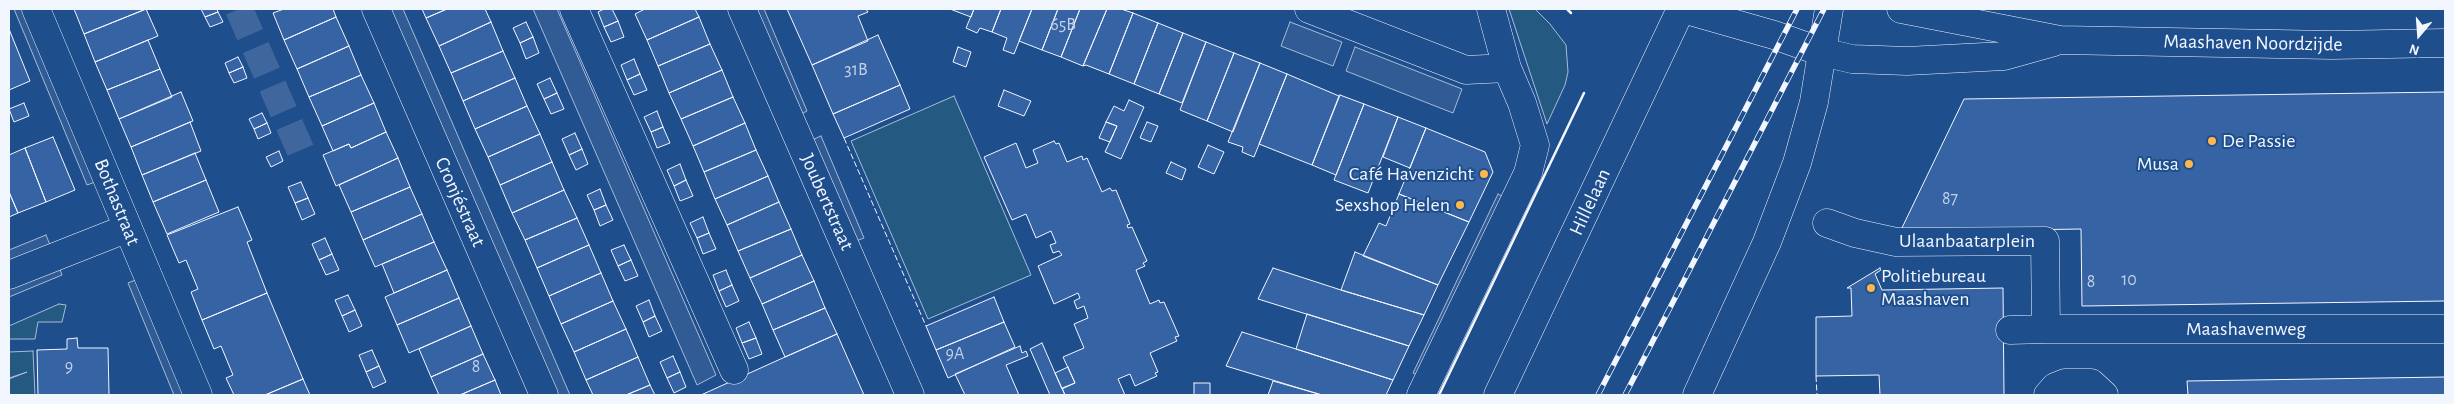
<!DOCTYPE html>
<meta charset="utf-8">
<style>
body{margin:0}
#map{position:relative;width:2454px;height:404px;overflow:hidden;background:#1f4e8c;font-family:"Alegreya Sans",sans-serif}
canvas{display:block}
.frame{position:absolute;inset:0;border:10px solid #f2f6ff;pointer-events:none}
.north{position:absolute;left:2394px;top:10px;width:50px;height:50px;-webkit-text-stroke:4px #1f4e8c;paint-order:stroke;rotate:198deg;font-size:14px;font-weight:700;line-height:20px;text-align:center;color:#f2f6ff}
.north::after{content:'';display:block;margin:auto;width:18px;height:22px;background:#f2f6ff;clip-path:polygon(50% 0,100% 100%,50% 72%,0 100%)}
</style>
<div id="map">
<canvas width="2454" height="404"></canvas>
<div class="frame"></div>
<div class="north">N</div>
</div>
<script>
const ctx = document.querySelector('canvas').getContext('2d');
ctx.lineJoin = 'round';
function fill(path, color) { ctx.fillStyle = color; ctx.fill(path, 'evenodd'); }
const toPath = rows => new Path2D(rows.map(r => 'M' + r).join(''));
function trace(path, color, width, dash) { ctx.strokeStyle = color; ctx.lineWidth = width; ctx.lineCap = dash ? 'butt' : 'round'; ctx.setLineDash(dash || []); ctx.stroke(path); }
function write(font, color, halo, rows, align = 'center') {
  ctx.font = font + ' "Alegreya Sans",sans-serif'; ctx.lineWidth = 4; ctx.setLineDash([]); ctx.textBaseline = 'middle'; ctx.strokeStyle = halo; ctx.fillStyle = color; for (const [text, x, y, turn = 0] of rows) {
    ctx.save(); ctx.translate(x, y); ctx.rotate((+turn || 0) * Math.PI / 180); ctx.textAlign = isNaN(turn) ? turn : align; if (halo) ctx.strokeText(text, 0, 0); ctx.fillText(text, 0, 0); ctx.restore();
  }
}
const green = toPath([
 [1509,9,1535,9,1550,24,1566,45,1568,72,1565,85,1547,124,1509,9],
 [954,96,1031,275,928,319,851,141,954,96],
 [59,304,66,305,62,322,38,322,35,339,9,339,9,326,59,304],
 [33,351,35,395,9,395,9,379,27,372,9,378,9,352,33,351]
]);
const parking = toPath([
 [14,9,27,9,98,181,87,185,14,9],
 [390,9,403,9,570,395,558,395,390,9],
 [533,9,557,9,716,375,697,385,533,9],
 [754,9,764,9,807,111,799,115,754,9],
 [1290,22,1342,42,1333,66,1281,46,1290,22],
 [1355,47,1462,89,1453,113,1346,71,1355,47],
 [821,136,864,238,856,241,812,140,821,136],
 [1498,194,1507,199,1421,377,1413,373,1498,194],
 [46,235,50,245,9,263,9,250,46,235],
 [58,264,62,275,9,297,9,285,58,264],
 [138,279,186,395,174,395,128,283,138,279]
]);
const building = toPath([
 [74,9,146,9,84,34,74,9],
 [146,9,158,36,95,62,84,34,146,9],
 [201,9,217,9,218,12,205,17,201,9],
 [284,9,333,9,336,17,284,40,273,13,284,9],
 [422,9,447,9,426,18,422,9],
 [447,9,485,9,491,22,439,46,426,18,447,9],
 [604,9,612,9,618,21,604,27,598,12,604,9],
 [645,9,695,9,699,17,647,40,635,14,645,9],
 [787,9,866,9,868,12,858,16,868,41,812,65,787,9],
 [950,9,974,9,971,17,950,9],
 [974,9,1001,9,992,32,980,28,977,33,966,28,974,9],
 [1001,9,1032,9,1014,54,1003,50,1007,38,992,32,1001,9],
 [1032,9,1058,9,1042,50,1019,41,1032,9],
 [1058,9,1080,9,1061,57,1042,50,1058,9],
 [1080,9,1107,9,1083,66,1061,57,1080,9],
 [1107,9,1121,9,1133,13,1109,74,1086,65,1083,66,1107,9],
 [218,12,223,22,210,27,205,17,218,12],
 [1133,13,1158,23,1134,84,1109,74,1133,13],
 [336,17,349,46,297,69,284,40,336,17],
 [699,17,710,44,658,66,647,40,699,17],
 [618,21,624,37,611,42,604,27,618,21],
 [491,22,503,51,451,73,439,46,491,22],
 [526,22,533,37,520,43,513,28,526,22],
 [1158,23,1183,33,1159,94,1134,84,1158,23],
 [9,29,30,81,9,90,9,29],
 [1183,33,1206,42,1182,103,1159,94,1183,33],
 [878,35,900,85,833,114,812,65,878,35],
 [533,37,539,53,526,59,520,43,533,37],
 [148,40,160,69,107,90,95,62,148,40],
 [1206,42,1234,53,1207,121,1180,110,1206,42],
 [710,44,722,70,669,93,658,66,710,44],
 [349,46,361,75,309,97,297,69,349,46],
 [958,47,971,52,966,67,953,62,958,47],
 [503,51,515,78,463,101,451,73,503,51],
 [1234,53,1260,63,1233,132,1207,121,1234,53],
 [238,57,243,67,229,73,225,63,238,57],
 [634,59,640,74,627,80,621,65,634,59],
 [1260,63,1287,74,1254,157,1242,152,1243,147,1228,142,1260,63],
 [243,67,247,78,234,83,229,73,243,67],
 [160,69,172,97,119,119,107,90,160,69],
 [722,70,733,97,681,119,669,93,722,70],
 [640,74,647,90,634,95,627,80,640,74],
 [1287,74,1339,96,1312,165,1259,144,1287,74],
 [361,75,374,103,322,126,309,97,361,75],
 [515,78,527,106,475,129,463,101,515,78],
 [550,78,557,93,544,99,537,84,550,78],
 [900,85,910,109,844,138,833,114,900,85],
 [1004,90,1031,101,1024,116,998,106,1004,90],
 [181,92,193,121,131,147,119,119,181,92],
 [2445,92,2445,301,2082,306,2081,229,1900,232,1964,99,2445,92],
 [557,93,564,109,551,114,544,99,557,93],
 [1340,95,1364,104,1336,175,1312,165,1340,95],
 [733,97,745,123,693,146,681,119,733,97],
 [1129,100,1144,107,1121,159,1105,152,1117,126,1106,122,1114,106,1124,111,1129,100],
 [24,103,29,116,14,122,9,109,24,103],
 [374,103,386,132,351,148,349,144,333,151,322,126,374,103],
 [1364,104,1398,117,1368,193,1334,180,1364,104],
 [527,106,540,134,488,157,475,129,527,106],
 [657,111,663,127,651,132,644,117,657,111],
 [262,113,267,123,254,129,249,119,262,113],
 [1398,117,1426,128,1410,168,1383,157,1398,117],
 [190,122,201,151,142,175,131,147,190,122],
 [1106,122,1117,126,1110,142,1099,138,1106,122],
 [1147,122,1158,126,1151,142,1140,138,1147,122],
 [267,123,271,133,258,139,254,129,267,123],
 [745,123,756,150,704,172,693,146,745,123],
 [663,127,670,143,657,148,651,132,663,127],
 [1426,128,1485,152,1493,172,1469,222,1399,194,1426,128],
 [386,132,398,158,336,186,323,155,349,144,351,148,386,132],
 [575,133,582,149,569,155,562,139,575,133],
 [540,134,552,162,500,185,488,157,540,134],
 [53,137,75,190,46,202,25,148,53,137],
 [1054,141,1056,144,1059,143,1067,162,1082,156,1083,160,1087,158,1102,192,1110,188,1112,191,1116,190,1130,224,1127,225,1128,228,1132,227,1147,261,1143,263,1145,266,1136,270,1150,304,1159,300,1160,303,1164,302,1179,336,1175,337,1177,341,1150,353,1158,372,1155,373,1157,376,1135,386,1130,374,1118,379,1125,395,1065,395,1062,388,1075,383,1063,357,1084,348,1074,324,1088,318,1084,306,1077,309,1074,301,1080,298,1078,293,1054,304,1038,266,1062,255,1059,251,1053,253,1050,245,1056,243,1051,231,1036,238,1026,214,1012,220,984,157,1016,143,1026,168,1038,163,1033,150,1054,141],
 [1208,145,1224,152,1214,174,1198,167,1208,145],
 [25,148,46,202,18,213,9,192,9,155,25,148],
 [582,149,588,164,576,170,569,155,582,149],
 [756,150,768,176,715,199,704,172,756,150],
 [279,151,283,161,271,167,266,157,279,151],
 [195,153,206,180,153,202,142,175,195,153],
 [398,158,410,187,351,212,339,185,398,158],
 [552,162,564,190,512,213,500,185,552,162],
 [1171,162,1186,169,1182,180,1166,173,1171,162],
 [680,164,686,180,674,186,667,170,680,164],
 [768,176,779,202,727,225,715,199,768,176],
 [206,180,219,212,167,234,153,202,206,180],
 [686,180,693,196,680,201,674,186,686,180],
 [301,182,308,198,295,203,288,187,301,182],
 [410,187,422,214,363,240,351,212,410,187],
 [600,189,606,205,594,210,587,195,600,189],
 [564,190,577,218,525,240,512,213,564,190],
 [9,192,18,213,9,217,9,192],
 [1399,194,1469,222,1438,285,1363,256,1379,223,1386,226,1399,194],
 [308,198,315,214,302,220,295,203,308,198],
 [779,202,791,229,738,251,727,225,779,202],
 [606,205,613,220,600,226,594,210,606,205],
 [238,207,252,240,247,242,267,293,202,320,191,292,198,289,186,260,179,263,167,235,238,207],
 [422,214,434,242,375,267,363,240,422,214],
 [703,217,709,233,697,238,690,223,703,217],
 [577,218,589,245,537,268,525,240,577,218],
 [791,229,802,255,750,278,738,251,791,229],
 [709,233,716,249,703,254,697,238,709,233],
 [325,238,332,254,319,260,312,244,325,238],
 [434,242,447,270,394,293,382,264,434,242],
 [589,245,601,273,549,296,537,268,589,245],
 [624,245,631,260,618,266,611,250,624,245],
 [1355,252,1438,285,1424,315,1341,290,1355,252],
 [332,254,339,270,326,275,319,260,332,254],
 [802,255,814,281,762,304,750,278,802,255],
 [631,260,638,276,625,281,618,266,631,260],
 [1273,268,1341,290,1424,315,1409,346,1258,299,1273,268],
 [1880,268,1881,270,1875,274,1882,290,2003,288,2004,395,1880,395,1879,375,1816,376,1816,317,1852,316,1851,288,1847,288,1880,268],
 [447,270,459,298,397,325,385,297,447,270],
 [726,270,732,285,719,291,713,275,726,270],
 [601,273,613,301,561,324,549,296,601,273],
 [814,281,825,308,773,330,762,304,814,281],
 [732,285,739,301,726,307,719,291,732,285],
 [267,293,303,379,265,395,234,395,226,378,233,375,221,346,214,349,202,320,267,293],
 [348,295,355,310,342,316,335,300,348,295],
 [994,297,1004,322,936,350,926,326,994,297],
 [459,298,471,326,409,353,397,325,459,298],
 [649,300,655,316,643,322,636,306,649,300],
 [613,301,626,329,574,352,561,324,613,301],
 [825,308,837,334,785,357,773,330,825,308],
 [355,310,362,326,349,332,342,316,355,310],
 [1307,314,1409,346,1393,380,1296,349,1307,314],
 [655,316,662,331,649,337,643,322,655,316],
 [749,322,756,338,742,343,736,328,749,322],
 [1004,322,1015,347,948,378,936,350,1004,322],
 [471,326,483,354,431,377,419,349,471,326],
 [626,329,638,357,586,380,574,352,626,329],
 [1242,332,1296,349,1393,380,1386,395,1322,395,1226,366,1242,332],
 [837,334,864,395,701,395,785,357,837,334],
 [77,338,78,348,108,348,109,395,38,395,37,350,67,349,67,339,77,338],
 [756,338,762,354,749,359,742,343,756,338],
 [1042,343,1055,373,1065,395,1050,395,1030,349,1042,343],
 [1020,346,1022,353,1026,351,1028,356,1006,365,1019,395,965,395,955,374,1020,346],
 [372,350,379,366,366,372,359,355,372,350],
 [483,354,495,380,460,395,439,395,431,377,483,354],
 [673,356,680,372,667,378,660,362,673,356],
 [638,357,650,385,626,395,593,395,586,380,638,357],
 [379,366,386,382,373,388,366,372,379,366],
 [1068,367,1075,383,1062,389,1055,373,1068,367],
 [680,372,686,387,674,393,667,378,680,372],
 [2445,377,2445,395,2188,395,2187,381,2445,377],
 [303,379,310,395,265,395,303,379],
 [495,380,501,395,460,395,495,380],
 [1273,381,1322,395,1268,395,1273,381],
 [1194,383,1210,383,1210,395,1194,395,1194,383],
 [650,385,655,395,626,395,650,385]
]);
const minorTunnel = toPath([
 [239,9,306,163]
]);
const minor = toPath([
 [36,9,198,395],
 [376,9,544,395],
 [574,9,734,370],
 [742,9,910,395],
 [1309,9,1466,70,1507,68],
 [1683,9,1774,35,1822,52,1852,59,1907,61,2004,56,2054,42],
 [1901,9,2060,40,2332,45,2445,43],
 [1827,223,1855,233,1896,242,2045,241,2046,329,2010,330],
 [9,275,128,228],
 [2046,329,2445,329],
 [1421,395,1528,173,1535,145,1522,103,1507,68,1491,9],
 [2048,395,2055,387,2065,383,2091,383,2104,395]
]);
const major = toPath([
 [1498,395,1681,9],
 [1697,395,1767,242,1797,163,1814,102,1829,9]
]);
const rail = toPath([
 [1598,395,1797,9],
 [1625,395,1824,9]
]);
const fence = toPath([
 [844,138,926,326],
 [1816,376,1817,395]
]);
const wall = toPath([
 [1567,9,1571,13],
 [1439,395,1584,93]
]);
const markers = [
 [2212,141,5,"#ffb74d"],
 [2189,164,5,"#ffb74d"],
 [1484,174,5,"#ffb74d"],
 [1460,205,5,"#ffb74d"],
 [1871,288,5,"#ffb74d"]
];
const numberNames = [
 ["65B",1063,25],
 ["31B",856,70],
 ["87",1950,199],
 ["10",2129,280],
 ["8",2091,282],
 ["9A",955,354],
 ["9",69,367],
 ["8",476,367]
];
const streetNames = [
 ["Maashaven Noordzijde",2253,43,1],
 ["Bothastraat",117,202,68],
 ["Cronjéstraat",460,202,66],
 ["Joubertstraat",827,202,66],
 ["Hillelaan",1590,202,-65],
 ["Ulaanbaatarplein",1967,241],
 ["Maashavenweg",2246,329]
];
const poiNames = [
 ["De Passie",2222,141,"left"],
 ["Musa",2179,164],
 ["Café Havenzicht",1474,174],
 ["Sexshop Helen",1450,205],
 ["Politiebureau",1881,276,"left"],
 ["Maashaven",1881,299,"left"]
];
fill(green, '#245a82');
trace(green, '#a8bbd7', 1);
fill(parking, '#305b95');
trace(parking, '#a8bbd7', 1);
fill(building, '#3563a3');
trace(building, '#f2f6ff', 1);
trace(minorTunnel, '#3f679d', 28, [28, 14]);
trace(minor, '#f2f6ff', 29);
trace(major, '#f2f6ff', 29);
trace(minor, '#1f4e8c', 28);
trace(major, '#1f4e8c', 28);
trace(rail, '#f2f6ff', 5.5);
trace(rail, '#1f4e8c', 4, [11]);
trace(fence, '#f2f6ff', 1, [6, 2.5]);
trace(wall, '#f2f6ff', 2.5);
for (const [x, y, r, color] of markers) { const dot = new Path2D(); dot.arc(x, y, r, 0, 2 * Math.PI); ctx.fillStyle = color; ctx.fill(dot); trace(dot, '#1f4e8c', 2); }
write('18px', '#c3d1e8', null, numberNames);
write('20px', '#f2f6ff', '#1f4e8c', streetNames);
write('20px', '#f2f6ff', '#1f4e8c', poiNames, 'right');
</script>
